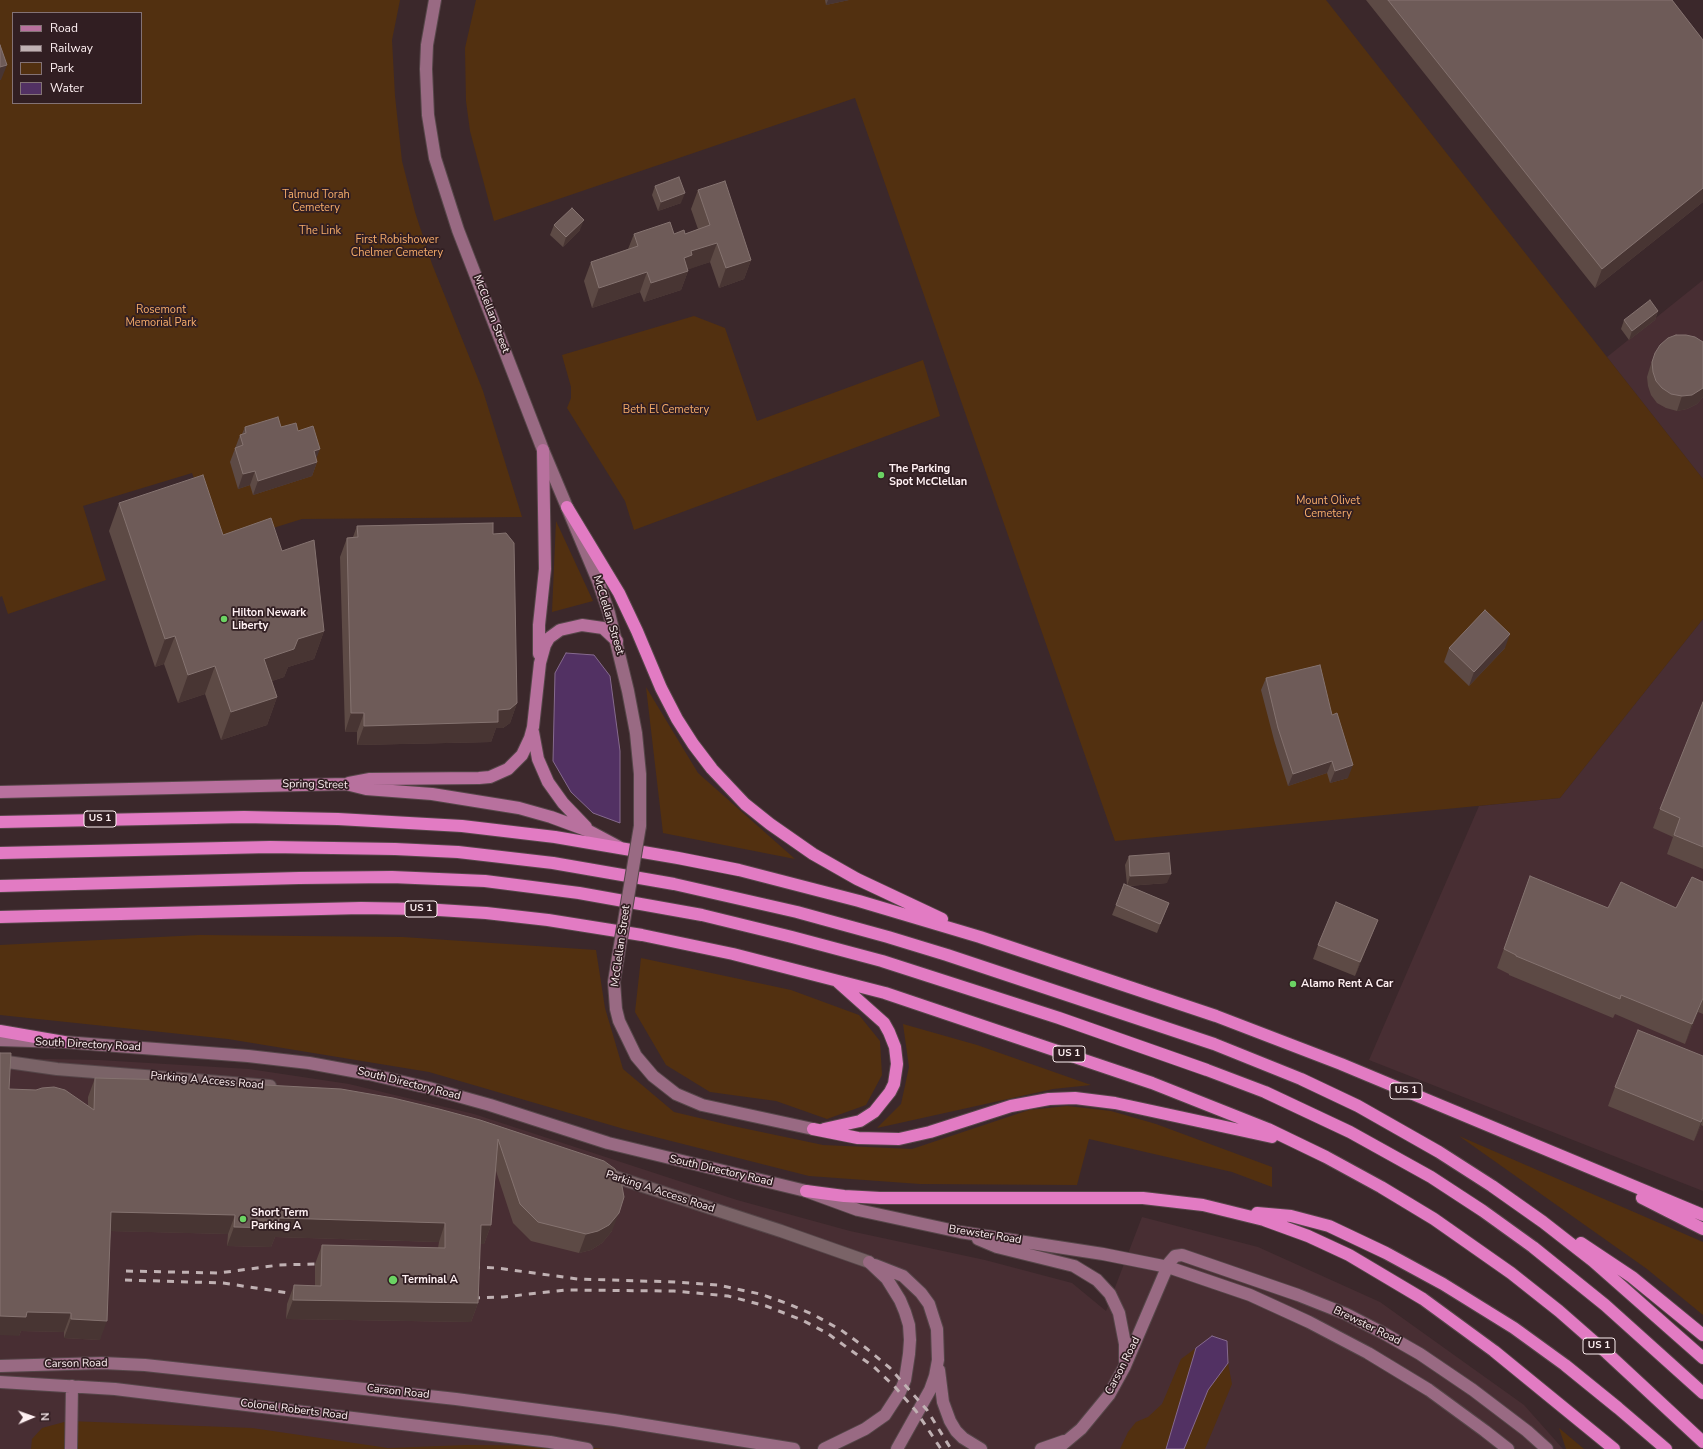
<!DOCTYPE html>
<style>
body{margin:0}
#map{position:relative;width:1703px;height:1449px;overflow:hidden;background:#3b282b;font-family:"Nunito Sans",sans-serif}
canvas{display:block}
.legend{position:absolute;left:12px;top:12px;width:130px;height:92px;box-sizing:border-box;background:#311e22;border:1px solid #837275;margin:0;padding:5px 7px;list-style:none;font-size:12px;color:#fef0f2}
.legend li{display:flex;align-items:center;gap:8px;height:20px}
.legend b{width:20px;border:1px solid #837275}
.north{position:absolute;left:12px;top:1397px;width:40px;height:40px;-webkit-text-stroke:3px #311e22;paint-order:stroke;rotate:88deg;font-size:11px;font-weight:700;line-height:16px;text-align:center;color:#fef0f2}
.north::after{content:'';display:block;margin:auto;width:14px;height:18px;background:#fef0f2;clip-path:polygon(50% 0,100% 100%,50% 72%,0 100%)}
</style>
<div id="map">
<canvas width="1703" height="1449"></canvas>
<ul class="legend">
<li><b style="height:5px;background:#b8719e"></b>Road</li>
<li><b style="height:5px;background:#c0b1b3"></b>Railway</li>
<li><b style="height:11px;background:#523010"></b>Park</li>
<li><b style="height:11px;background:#523163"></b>Water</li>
</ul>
<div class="north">N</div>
</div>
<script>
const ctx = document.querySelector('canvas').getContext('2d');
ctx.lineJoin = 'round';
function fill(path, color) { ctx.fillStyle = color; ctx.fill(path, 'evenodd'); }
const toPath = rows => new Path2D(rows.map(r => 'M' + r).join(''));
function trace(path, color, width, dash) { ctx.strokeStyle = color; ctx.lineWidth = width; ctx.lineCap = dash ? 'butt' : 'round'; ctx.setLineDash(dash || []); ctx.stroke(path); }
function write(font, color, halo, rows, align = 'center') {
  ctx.font = font + ' "Nunito Sans",sans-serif'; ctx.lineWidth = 3.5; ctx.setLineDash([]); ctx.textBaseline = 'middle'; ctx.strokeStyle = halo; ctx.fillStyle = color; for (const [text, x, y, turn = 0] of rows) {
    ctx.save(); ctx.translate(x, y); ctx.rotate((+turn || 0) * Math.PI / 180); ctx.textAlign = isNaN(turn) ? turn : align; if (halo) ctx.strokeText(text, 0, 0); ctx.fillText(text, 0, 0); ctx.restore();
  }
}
const built = toPath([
 [1703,280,1703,479,1607,357],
 [1703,619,1703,1191,1369,1060,1479,806,1560,798],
 [0,1058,99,1060,249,1069,349,1084,474,1114,737,1200,850,1231,985,1260,1072,1283,1106,1311,1142,1217,1258,1247,1380,1302,1524,1405,1563,1449,0,1449]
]);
const green = toPath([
 [0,0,400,0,392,40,395,96,402,161,415,212,432,264,483,391,522,517,302,519,241,538,230,537,222,534,211,524,192,473,83,506,106,580,8,614,2,596,0,597],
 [13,13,141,13,141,103,13,103],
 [476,0,1326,0,1703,479,1703,619,1560,798,1115,841,855,98,494,221,470,131,466,101,465,48],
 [694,316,725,328,757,421,923,360,940,416,634,530,625,501,567,408,571,398,571,387,562,355],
 [556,521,593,601,552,612],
 [646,687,698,773,795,859,663,833],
 [200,935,403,937,596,950,605,1008,623,1069,674,1112,733,1126,823,1145,912,1149,1029,1110,1067,1106,1085,1108,1111,1111,1156,1124,1272,1167,1272,1187,1232,1172,1089,1139,1077,1185,920,1184,809,1176,624,1129,429,1072,228,1039,0,1015,0,945],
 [641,958,791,990,859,1015,880,1041,882,1075,866,1105,827,1119,776,1101,710,1092,666,1065,635,1012],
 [903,1024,977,1045,1091,1085,1053,1089,877,1128,901,1104,909,1067],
 [1459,1136,1703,1242,1703,1315,1647,1269],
 [1196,1348,1166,1449,1120,1449,1128,1432,1136,1422,1148,1417,1162,1404,1181,1359],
 [1228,1363,1232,1384,1205,1449,1184,1449,1208,1390],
 [68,1421,252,1428,388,1448,467,1445,565,1446,605,1449,31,1449,32,1439,42,1428],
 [1559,1428,1584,1449,1566,1449]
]);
const water = toPath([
 [566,653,594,655,610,676,620,751,620,823,593,813,571,792,553,761,555,673,566,653],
 [1212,1336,1227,1341,1228,1363,1208,1390,1184,1449,1166,1449,1196,1348,1212,1336]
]);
const street = toPath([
 [0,1061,57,1069,270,1086],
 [606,1174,781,1231,869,1262]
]);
const secondary = toPath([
 [435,0,427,45,426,69,428,115,435,158,458,230,543,450,598,581,609,613,628,691,636,733,640,774,640,826],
 [619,951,614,982,616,1009,619,1021,636,1056,653,1076,676,1094,702,1105,813,1129],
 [0,1040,64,1042,248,1056,309,1063,369,1074,429,1088,490,1105,608,1143,806,1191,858,1210,960,1232,1103,1254,1168,1267,1250,1295,1309,1322,1368,1353,1429,1390,1485,1431,1508,1449],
 [978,1239,997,1247,1074,1266,1097,1280,1110,1294,1119,1313,1125,1344,1125,1361],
 [875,1265,903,1276,921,1293,929,1304,937,1329,938,1360,935,1376,930,1390,897,1449],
 [0,1366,102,1363,145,1365,456,1399,614,1420,794,1449],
 [939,1370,943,1402,950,1421,956,1431,963,1438,981,1449],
 [0,1382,115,1389,550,1442,587,1449],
 [71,1449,72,1386],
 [824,1449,865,1429,885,1415,900,1392,905,1380,909,1354,910,1340,909,1325,905,1312,900,1300,887,1279,869,1262],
 [1041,1449,1064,1441],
 [1057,1449,1081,1429,1109,1395,1125,1366,1169,1263,1175,1256,1182,1255,1298,1295,1346,1314,1385,1334,1420,1354,1473,1390,1527,1431,1547,1449]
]);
const primary = toPath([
 [539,654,539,625,545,569,543,450],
 [533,732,538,759,548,782,563,803,586,827],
 [349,783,370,779,479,778,490,777,508,769,522,755,530,738,533,727,540,663,545,645,549,638,560,630,582,625,603,628,617,641],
 [0,792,346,784,366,789,432,794,519,808,551,817,589,831,619,847]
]);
const highway = toPath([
 [567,507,619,593,637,631,661,688,677,719,693,744,712,769,745,804,770,824,813,854,857,879,942,919],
 [0,822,244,817,338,819,462,826,555,837,678,858,739,870,859,901,980,937,1216,1016,1341,1064,1703,1215],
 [0,853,270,847,395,849,458,852,553,863,674,884,797,912,888,937,947,955,1214,1044,1301,1079,1358,1106,1439,1152,1492,1186,1543,1222,1593,1261,1703,1358],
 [0,886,299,878,392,877,485,881,579,893,702,915,792,937,882,961,1059,1018,1207,1070,1265,1092,1350,1132,1431,1177,1483,1211,1533,1247,1605,1305,1703,1393],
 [0,917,361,908,423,909,486,913,548,920,642,935,733,954,885,993,1152,1083,1268,1129,1326,1157,1381,1187,1434,1219,1511,1273,1559,1311,1607,1353,1703,1442],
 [0,1031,64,1042],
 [813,1129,858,1138,899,1139,930,1132,1011,1106,1049,1099,1075,1098,1115,1103,1272,1137],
 [824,1129,860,1121,874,1112,890,1092,894,1084,897,1064,895,1047,889,1032,884,1023,838,982],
 [806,1191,844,1196,880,1198,1143,1198,1203,1205,1264,1220,1308,1236,1349,1255,1423,1299,1494,1351,1614,1449],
 [1642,1198,1703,1229],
 [1257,1213,1291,1216,1329,1226,1386,1253,1443,1284,1514,1328,1565,1365,1618,1408,1666,1449],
 [1581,1243,1632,1277,1703,1335]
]);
const rail = toPath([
 [473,1267,497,1268,578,1279,675,1282,718,1285,760,1294,786,1303,814,1315,841,1330,866,1348,890,1368,927,1410,951,1449],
 [126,1271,219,1273,279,1265,315,1264],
 [125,1280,223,1283,302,1295],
 [473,1298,503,1297,565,1290,674,1291,728,1296,766,1306,802,1320,827,1333,874,1367,895,1387,916,1411,941,1449]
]);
const secondaryBridge = toPath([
 [619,951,640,826]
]);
const wall = toPath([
 [825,0,849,0,826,5],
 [1366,0,1672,0,1703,40,1703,202,1595,288],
 [655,186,681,203,658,211,652,195],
 [698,190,751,260,744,279,719,288,710,262,688,269,688,271,681,290,644,302,640,292,592,308,584,281,591,262,628,249,634,234,685,234,698,229,691,209],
 [554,225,580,230,563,247,550,235],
 [1658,311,1655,320,1629,340,1621,329,1624,320],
 [1703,342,1703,397,1697,404,1687,409,1677,411,1666,408,1657,403,1651,395,1648,386,1647,377,1650,367,1655,353],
 [245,427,281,427,298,431,316,459,317,462,312,476,253,495,250,485,238,489,230,462,240,435,242,434],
 [119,503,223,535,282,551,324,631,314,659,288,667,284,677,272,681,277,697,267,725,221,740,205,694,178,703,164,664,155,667,109,531],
 [357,526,493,534,517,703,510,723,503,728,496,728,491,742,357,745,357,732,345,732,340,557,347,538,353,537],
 [1449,648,1505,648,1469,686,1444,662],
 [1266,678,1332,715,1348,778,1330,783,1327,773,1288,786,1274,740,1261,690],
 [1703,702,1703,869,1667,854,1673,837,1653,828,1660,809],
 [1129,856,1167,883,1128,886,1169,903,1157,933,1112,915,1116,905,1127,885,1125,865],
 [1530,876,1608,908,1676,908,1703,882,1703,1014,1698,1012,1685,1044,1615,1014,1613,1018,1509,975,1509,974,1497,968],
 [1378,920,1355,976,1313,959,1318,945],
 [1703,1056,1703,1126,1701,1125,1694,1141,1608,1106,1615,1087],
 [95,1078,480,1120,612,1231,602,1243,591,1250,579,1253,531,1241,513,1223,496,1171,491,1225,484,1244,480,1244,478,1303,471,1322,286,1319,287,1304,294,1285,315,1286,315,1264,322,1245,438,1248,439,1242,275,1237,271,1247,227,1246,228,1234,111,1231,100,1340,64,1338,64,1332,21,1331,19,1336,9,1089,88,1106,88,1097]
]);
const shadedWall = toPath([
 [828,0,849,0,826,5],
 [7,65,1,80,0,80,0,67],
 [1703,188,1703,202,1595,288,1602,269],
 [685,193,681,203,658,211,661,202],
 [584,220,580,230,563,247,566,237],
 [717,243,710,262,687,270,688,271,681,290,644,302,651,283,691,251],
 [751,260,744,279,719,288,726,268],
 [647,272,640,292,592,308,599,288],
 [1658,311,1655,320,1629,340,1632,331],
 [1703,388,1703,397,1697,404,1687,409,1677,411,1682,396],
 [320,449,315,462,317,462,312,476,253,495,258,481,314,451],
 [255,471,250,485,238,489,243,474],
 [324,631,314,659,288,667,284,677,254,687,264,659,298,639],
 [1510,634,1505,648,1469,686,1474,672],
 [175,636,164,664,155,667,165,639],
 [215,666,205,694,178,703,188,675],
 [277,697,267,725,221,740,231,712],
 [517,703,510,723,503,728,496,728,491,742,357,745,364,726,498,710],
 [351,713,364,713,357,732,345,732],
 [1332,761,1327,773,1288,786,1293,774],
 [1353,765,1348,778,1330,783,1335,771],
 [1171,874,1167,883,1127,886,1130,876],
 [1378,920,1372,934,1355,976,1360,962],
 [1703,998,1698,1012,1685,1044,1692,1024],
 [1703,1117,1701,1125,1694,1141],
 [111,1212,235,1215,228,1234,105,1231],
 [619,1213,612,1231,602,1243,591,1250,579,1253,586,1234],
 [279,1218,445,1223,439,1242,275,1237,271,1247,227,1246,234,1227],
 [481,1225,491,1225,484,1244,474,1244],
 [293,1300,478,1303,471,1322,286,1319],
 [27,1312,71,1313,64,1332,21,1331,19,1336,0,1335,0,1316],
 [71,1319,107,1321,100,1340,64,1338]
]);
const building = toPath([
 [1388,0,1672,0,1703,40,1703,188,1602,269,1388,0],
 [0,45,7,65,0,67,0,45],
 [679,177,685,193,661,202,655,186,679,177],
 [725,181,751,260,726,268,717,243,691,251,692,255,684,258,688,271,651,283,647,272,599,288,591,262,638,246,634,234,670,222,674,234,684,230,685,234,710,225,698,190,725,181],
 [572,208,584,220,566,237,554,225,572,208],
 [1650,300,1658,311,1632,331,1624,320,1650,300],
 [1676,335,1686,335,1695,337,1703,342,1703,388,1692,395,1682,396,1671,394,1662,388,1656,381,1653,372,1652,362,1655,353,1660,345,1668,338,1676,335],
 [278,417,281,427,296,423,298,431,313,426,320,449,314,451,317,462,258,481,255,471,243,474,235,448,243,445,240,435,246,433,245,427,278,417],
 [203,475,223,535,271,518,282,551,314,540,324,631,298,639,294,649,264,659,277,697,231,712,215,666,188,675,175,636,165,639,119,503,203,475],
 [493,523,493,534,506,533,514,543,517,703,510,709,498,710,498,722,364,726,364,713,351,713,347,538,358,537,357,526,493,523],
 [1485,610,1510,634,1474,672,1449,648,1485,610],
 [1320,665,1332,715,1337,713,1353,765,1335,771,1332,761,1293,774,1278,728,1266,678,1320,665],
 [1703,702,1703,847,1674,835,1680,818,1660,809,1703,702],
 [1169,853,1171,874,1130,876,1129,856,1169,853],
 [1530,876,1608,908,1621,882,1676,908,1692,877,1703,882,1703,998,1692,1024,1621,995,1620,999,1516,956,1516,955,1504,949,1530,876],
 [1124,884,1169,903,1160,924,1116,905,1124,884],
 [1336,902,1378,920,1360,962,1318,945,1336,902],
 [1638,1030,1703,1056,1703,1117,1701,1122,1615,1087,1638,1030],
 [0,1053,11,1053,9,1089,36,1090,42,1088,54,1087,65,1090,94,1110,95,1078,170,1080,341,1089,393,1098,439,1109,480,1120,604,1161,615,1169,621,1181,624,1197,619,1213,609,1225,598,1231,586,1234,538,1222,520,1204,498,1139,491,1225,481,1225,478,1303,293,1300,294,1285,321,1286,322,1245,445,1248,445,1223,279,1218,278,1228,234,1227,235,1215,111,1212,107,1321,71,1319,71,1313,27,1312,26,1317,0,1316,0,1053]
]);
const markers = [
 [881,475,4,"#6bd363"],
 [224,619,4,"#6bd363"],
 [1293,984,4,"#6bd363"],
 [243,1219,4,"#6bd363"],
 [393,1280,5,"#6bd363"]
];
const shields = [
 [100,819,32],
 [421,909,32],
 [1069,1054,32],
 [1406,1091,32],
 [1599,1346,32]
];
const shieldNames = [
 ["US 1",100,819],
 ["US 1",421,909],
 ["US 1",1069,1054],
 ["US 1",1406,1091],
 ["US 1",1599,1346]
];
const parkNames = [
 ["Talmud Torah",316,195],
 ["Cemetery",316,208],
 ["The Link",320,231],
 ["First Robishower",397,240],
 ["Chelmer Cemetery",397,253],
 ["Rosemont",161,310],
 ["Memorial Park",161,323],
 ["Beth El Cemetery",666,410],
 ["Mount Olivet",1328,501],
 ["Cemetery",1328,514]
];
const streetNames = [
 ["McClellan Street",491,314,69],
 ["McClellan Street",608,615,73],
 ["Spring Street",315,785,1],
 ["McClellan Street",621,946,-82],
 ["South Directory Road",88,1045,3],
 ["Parking A Access Road",207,1081,5],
 ["South Directory Road",409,1084,14],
 ["South Directory Road",721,1171,13],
 ["Parking A Access Road",660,1192,18],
 ["Brewster Road",985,1235,9],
 ["Brewster Road",1367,1326,26],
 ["Carson Road",76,1364,-1],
 ["Carson Road",1123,1366,-63],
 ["Carson Road",398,1392,6],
 ["Colonel Roberts Road",294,1410,7]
];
const poiNames = [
 ["The Parking",889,469],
 ["Spot McClellan",889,482],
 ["Hilton Newark",232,613],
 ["Liberty",232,626],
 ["Alamo Rent A Car",1301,984],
 ["Short Term",251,1213],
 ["Parking A",251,1226],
 ["Terminal A",402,1280]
];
fill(built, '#482e33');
fill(green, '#523010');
fill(water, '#523163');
trace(water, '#866a8e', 1);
trace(street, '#564649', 14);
trace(secondary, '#564649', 14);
trace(primary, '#564649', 14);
trace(highway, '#564649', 14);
trace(street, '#7a6367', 12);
trace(secondary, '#996a83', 12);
trace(primary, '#b8719e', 12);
trace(highway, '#e27bc3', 12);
trace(rail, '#c0b1b3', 3, [7, 7]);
trace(secondaryBridge, '#564649', 14, []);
trace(secondaryBridge, '#996a83', 12);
fill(wall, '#5d4a45');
fill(shadedWall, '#483533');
fill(building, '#6e5b58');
trace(building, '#857370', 1);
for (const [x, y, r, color] of markers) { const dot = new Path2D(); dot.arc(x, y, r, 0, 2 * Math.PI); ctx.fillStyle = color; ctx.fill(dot); trace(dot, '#311e22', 1.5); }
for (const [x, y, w] of shields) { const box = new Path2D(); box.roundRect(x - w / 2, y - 8, w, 16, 3); ctx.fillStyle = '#311e22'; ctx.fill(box); trace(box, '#fef0f2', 1); }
write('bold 10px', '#fef0f2', null, shieldNames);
write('11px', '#f6ac6a', '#311e22', parkNames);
write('11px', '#fef0f2', '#311e22', streetNames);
write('bold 11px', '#fef0f2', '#311e22', poiNames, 'left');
</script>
